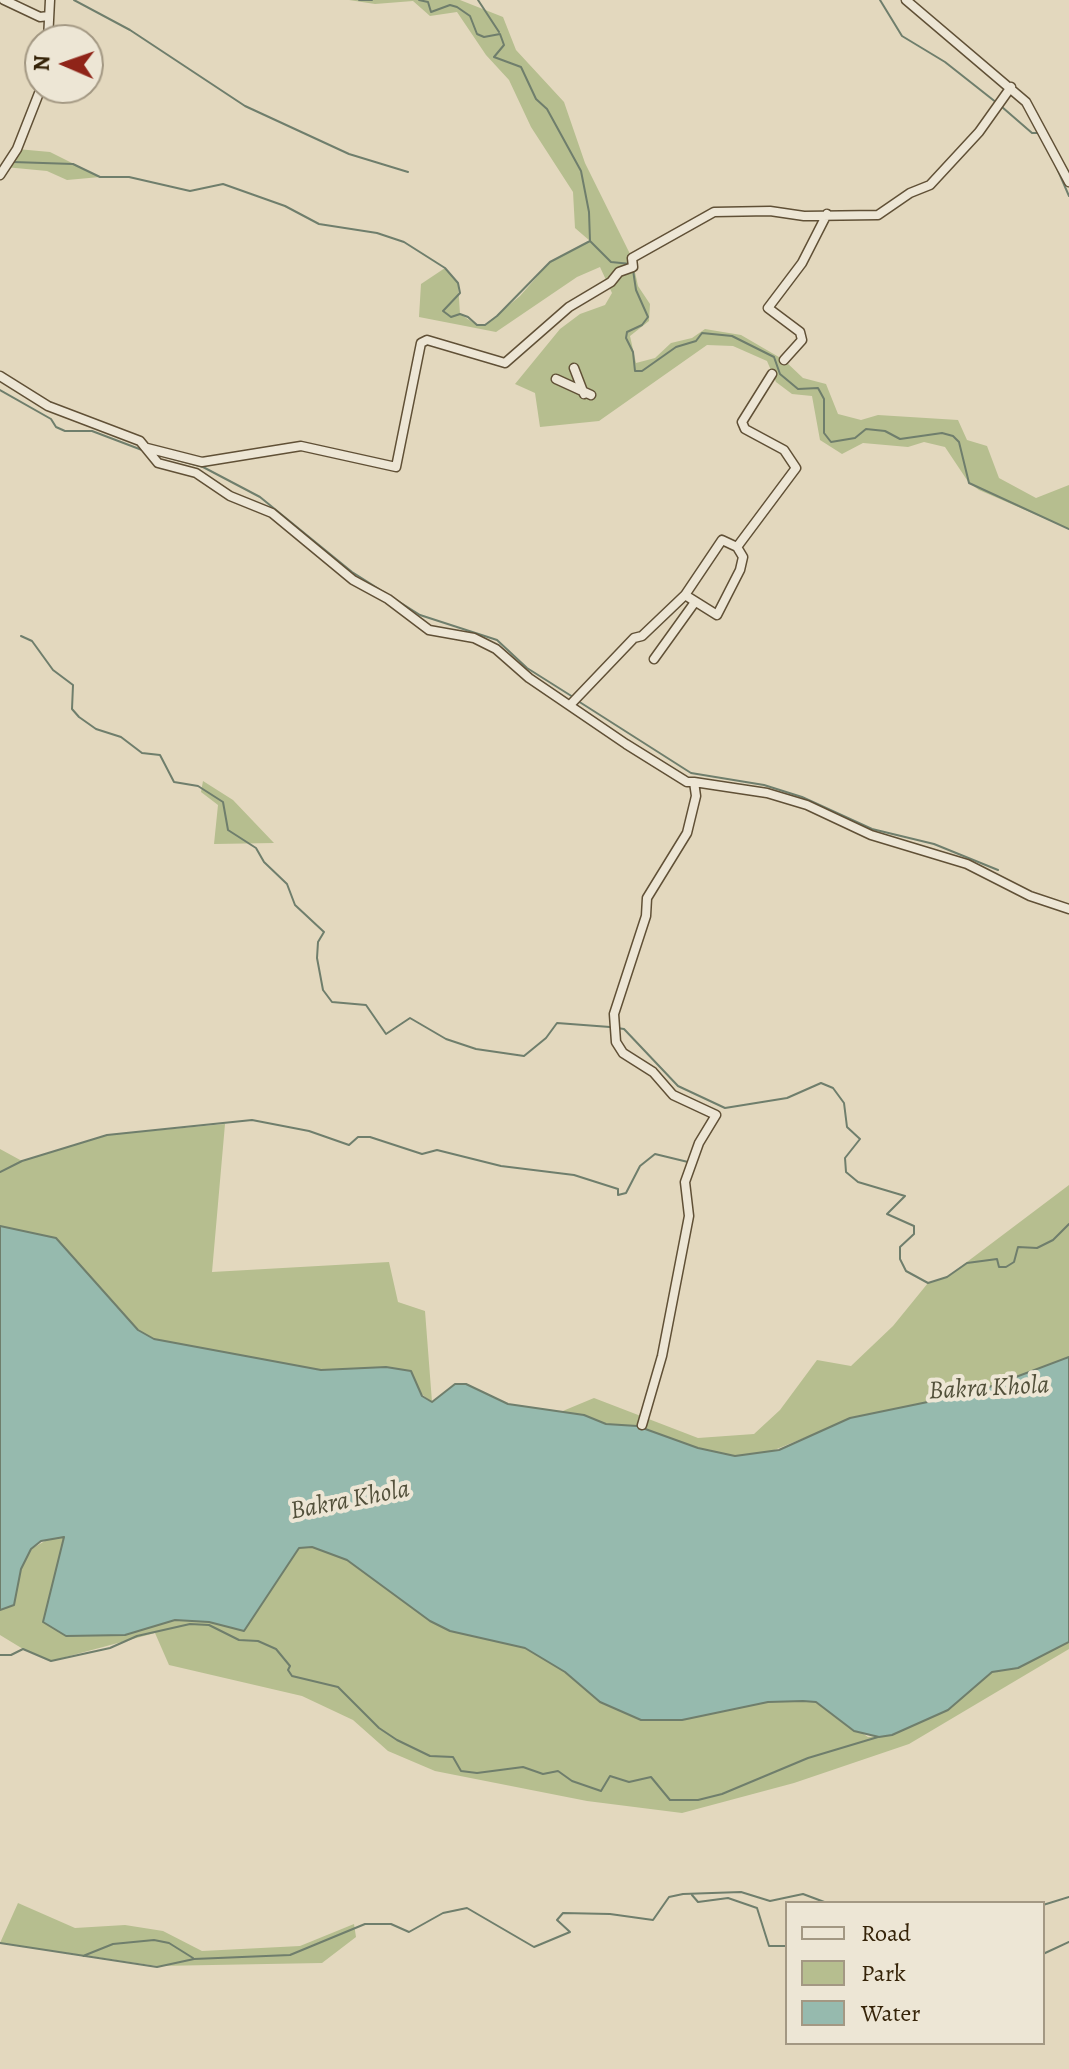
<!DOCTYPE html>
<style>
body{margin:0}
#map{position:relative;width:1069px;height:2069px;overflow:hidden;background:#e3d8be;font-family:Alegreya,serif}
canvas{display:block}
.legend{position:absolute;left:785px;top:1901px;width:260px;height:144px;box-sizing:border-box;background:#ede6d5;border:2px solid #a39883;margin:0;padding:10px 14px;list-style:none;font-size:24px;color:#352308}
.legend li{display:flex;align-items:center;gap:16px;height:40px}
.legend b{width:40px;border:2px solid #a39883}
.north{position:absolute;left:24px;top:24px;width:80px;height:80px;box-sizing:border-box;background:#ede6d5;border:2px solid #a39883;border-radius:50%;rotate:272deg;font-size:22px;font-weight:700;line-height:32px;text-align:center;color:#352308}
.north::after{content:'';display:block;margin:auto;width:28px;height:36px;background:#8f2418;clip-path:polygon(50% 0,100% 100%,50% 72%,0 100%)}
</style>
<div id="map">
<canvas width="1069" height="2069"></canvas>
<ul class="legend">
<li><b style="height:10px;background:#ede6d5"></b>Road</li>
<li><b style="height:22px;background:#b6be8f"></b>Park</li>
<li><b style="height:22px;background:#96baae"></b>Water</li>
</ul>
<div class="north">N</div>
</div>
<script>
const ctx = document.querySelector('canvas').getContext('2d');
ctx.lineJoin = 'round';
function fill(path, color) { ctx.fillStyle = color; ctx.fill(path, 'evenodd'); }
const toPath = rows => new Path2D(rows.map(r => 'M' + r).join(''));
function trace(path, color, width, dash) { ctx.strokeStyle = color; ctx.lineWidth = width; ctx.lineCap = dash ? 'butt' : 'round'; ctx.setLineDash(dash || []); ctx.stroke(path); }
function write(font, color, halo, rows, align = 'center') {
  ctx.font = font + ' Alegreya,serif'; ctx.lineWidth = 8; ctx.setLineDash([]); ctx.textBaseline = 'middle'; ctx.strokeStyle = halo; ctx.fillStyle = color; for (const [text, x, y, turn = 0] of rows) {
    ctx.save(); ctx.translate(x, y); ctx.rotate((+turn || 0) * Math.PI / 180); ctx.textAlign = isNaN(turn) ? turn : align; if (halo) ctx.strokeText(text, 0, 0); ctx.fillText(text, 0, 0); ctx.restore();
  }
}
const green = toPath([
 [349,0,460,0,503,17,516,50,564,102,585,163,632,258,638,286,650,304,649,321,630,336,636,363,655,358,671,343,692,338,705,329,741,335,784,360,803,378,826,384,838,414,861,420,878,415,958,420,967,440,987,446,999,478,1036,498,1069,485,1069,529,979,490,969,483,945,447,924,442,908,447,863,443,842,454,820,440,812,396,792,394,776,382,767,361,733,346,707,345,599,421,540,427,535,393,515,384,560,329,580,314,605,305,612,293,600,267,577,277,496,332,419,317,421,284,445,268,458,283,460,314,477,325,485,325,520,296,550,262,590,241,575,228,573,192,531,127,509,80,486,55,457,12,430,16,413,1,375,4],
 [17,149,50,152,100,177,67,180,47,171,5,167],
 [203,781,233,800,274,843,214,844,218,805,201,792],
 [225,1124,212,1272,389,1262,398,1302,425,1311,432,1402,386,1367,321,1370,154,1339,138,1330,56,1238,0,1226,0,1149,22,1161,107,1135],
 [1069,1185,1069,1357,976,1392,804,1438,767,1453,735,1456,698,1448,637,1426,606,1424,584,1415,558,1413,594,1398,698,1438,754,1434,780,1410,817,1360,851,1366,893,1326,928,1283,947,1277],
 [52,1537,64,1537,43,1622,66,1636,124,1635,175,1620,209,1622,244,1631,299,1548,312,1547,347,1560,430,1621,450,1631,525,1648,565,1672,600,1702,640,1720,682,1720,768,1702,803,1701,816,1702,868,1737,892,1735,948,1710,992,1672,1018,1668,1069,1642,1069,1649,909,1744,794,1783,682,1813,587,1801,435,1771,388,1751,353,1720,302,1696,169,1665,155,1633,51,1661,23,1649,0,1635,0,1610,14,1604,21,1569,31,1549],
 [18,1903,75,1928,125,1925,163,1931,202,1951,300,1946,354,1924,356,1937,322,1963,157,1966,0,1943]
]);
const water = toPath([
 [0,1226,56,1238,138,1330,154,1339,321,1370,386,1367,411,1371,422,1396,432,1402,455,1384,466,1384,508,1404,584,1415,606,1424,637,1426,698,1448,735,1456,779,1450,850,1418,976,1392,1069,1357,1069,1642,1018,1668,992,1672,948,1710,892,1735,879,1737,854,1731,816,1702,803,1701,768,1702,682,1720,641,1720,600,1702,565,1672,525,1648,450,1631,430,1621,347,1560,312,1547,299,1548,244,1631,209,1622,175,1620,125,1635,66,1636,43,1622,64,1537,41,1541,31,1549,21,1569,14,1605,0,1610,0,1226]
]);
const stream = toPath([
 [74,0,130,30,245,106,349,154,408,172],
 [359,0,372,0],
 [419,0,428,2,431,12,450,5,457,7,470,16,477,34,484,37,500,34,504,45,494,57,521,67,536,99,547,109,581,171,589,212,590,241,611,262,631,264],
 [478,0,499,32],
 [880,0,902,36,945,62,997,103],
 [1002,107,1032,133,1038,133],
 [13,162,73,164,100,177,129,177,190,191,223,184,285,206,319,224,377,233,404,242,445,268,458,283,460,293,443,311,451,317,460,314,468,317,477,325,485,325,497,316,550,262,590,241],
 [1056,166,1069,196],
 [633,270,636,290,648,317,642,325,627,332,626,338,633,352,635,371,642,371,676,347,696,341,702,333,732,336,774,357,780,374,798,389,818,388,824,399,824,433,831,442,855,438,866,429,885,431,900,439,942,433,953,436,959,442,969,483,1069,529],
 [0,390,51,419,56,427,65,431,92,431,142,450],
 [163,456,203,467,260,497,352,572,420,615,497,640,527,668,573,697],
 [21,636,32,641,53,670,73,685,72,709,79,717,96,729,121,737,142,753,160,755,174,782,198,786,223,802,228,830,256,848,264,862,287,884,295,905,324,932,318,942,317,958,323,990,332,1002,366,1005,386,1034,410,1018,446,1039,476,1049,524,1056,546,1038,557,1023,610,1027],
 [578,701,691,773,764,785,802,797,872,829,934,844,998,870],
 [617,1028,624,1029,678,1086,725,1108,787,1098,821,1083,833,1088,844,1103,847,1127,860,1139,845,1158,846,1172,858,1182,905,1196,887,1214,914,1226,914,1234,900,1247,900,1259,906,1271,928,1283,947,1277,967,1263,997,1259,999,1267,1006,1267,1014,1262,1018,1247,1037,1248,1053,1240,1069,1224],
 [0,1172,22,1161,107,1135,252,1120,309,1131,349,1145,358,1137,370,1137,422,1154,437,1150,501,1166,574,1175,618,1189,618,1195,626,1193,640,1166,655,1154,688,1162],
 [0,1655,11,1655,23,1649,51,1661,110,1648,137,1636,190,1624,209,1625,239,1640,258,1641,276,1649,290,1666,288,1670,292,1676,338,1687,379,1728,397,1740,430,1756,453,1757,461,1771,477,1773,523,1767,543,1774,558,1771,572,1781,601,1791,610,1776,629,1782,651,1777,670,1800,698,1800,722,1794,808,1758,878,1737],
 [692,1895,698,1902,728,1898,757,1908,769,1946,787,1946],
 [1043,1905,1069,1897],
 [0,1943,157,1967,194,1959,290,1955,365,1924,391,1924,409,1932,443,1913,467,1908,534,1947,570,1932,557,1920,563,1913,610,1914,653,1920,669,1897,683,1894,741,1892,770,1901,803,1894,827,1903],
 [1043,1954,1069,1942],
 [83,1956,113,1944,154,1940,169,1943,193,1958]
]);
const minor = toPath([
 [4,0,40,17,49,16],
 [906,0,1026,102,1069,182],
 [48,40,50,0],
 [0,175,17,149,41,88],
 [784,360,802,340,800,332,768,308,802,263,827,214],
 [574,368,584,394],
 [0,376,48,406,140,441,158,463,196,473,230,496,272,513,353,580,388,599,429,630,474,638,496,649,529,678,626,744,687,782,694,782,696,796,687,833,647,898,646,916,614,1014,616,1042,623,1053,653,1072,673,1095,716,1115,699,1143,685,1182,689,1216,662,1356,642,1425],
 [556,379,591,395],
 [147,448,202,462,301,446,396,467,421,343,427,340,505,363,569,307,611,282,619,272,633,267,632,258,714,212,770,211,804,216,878,215,910,193,930,185,979,132,1011,87],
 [685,595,717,615,740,570,743,557,737,547],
 [654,659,695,602],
 [570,705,634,638,642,636,685,595,722,540,737,547,796,468,784,450,745,429,742,422,772,374],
 [694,782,767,793,807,805,871,835,967,864,1030,896,1069,909]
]);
const waterNames = [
 ["Bakra Khola",989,1389,-3],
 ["Bakra Khola",350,1501,-11]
];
fill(green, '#b6be8f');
fill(water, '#96baae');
trace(water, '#6f7e6c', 2);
trace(stream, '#6f7e6c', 2);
trace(minor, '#605036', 11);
trace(minor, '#ede6d5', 8);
write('italic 26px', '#52503a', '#ede6d5', waterNames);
</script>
